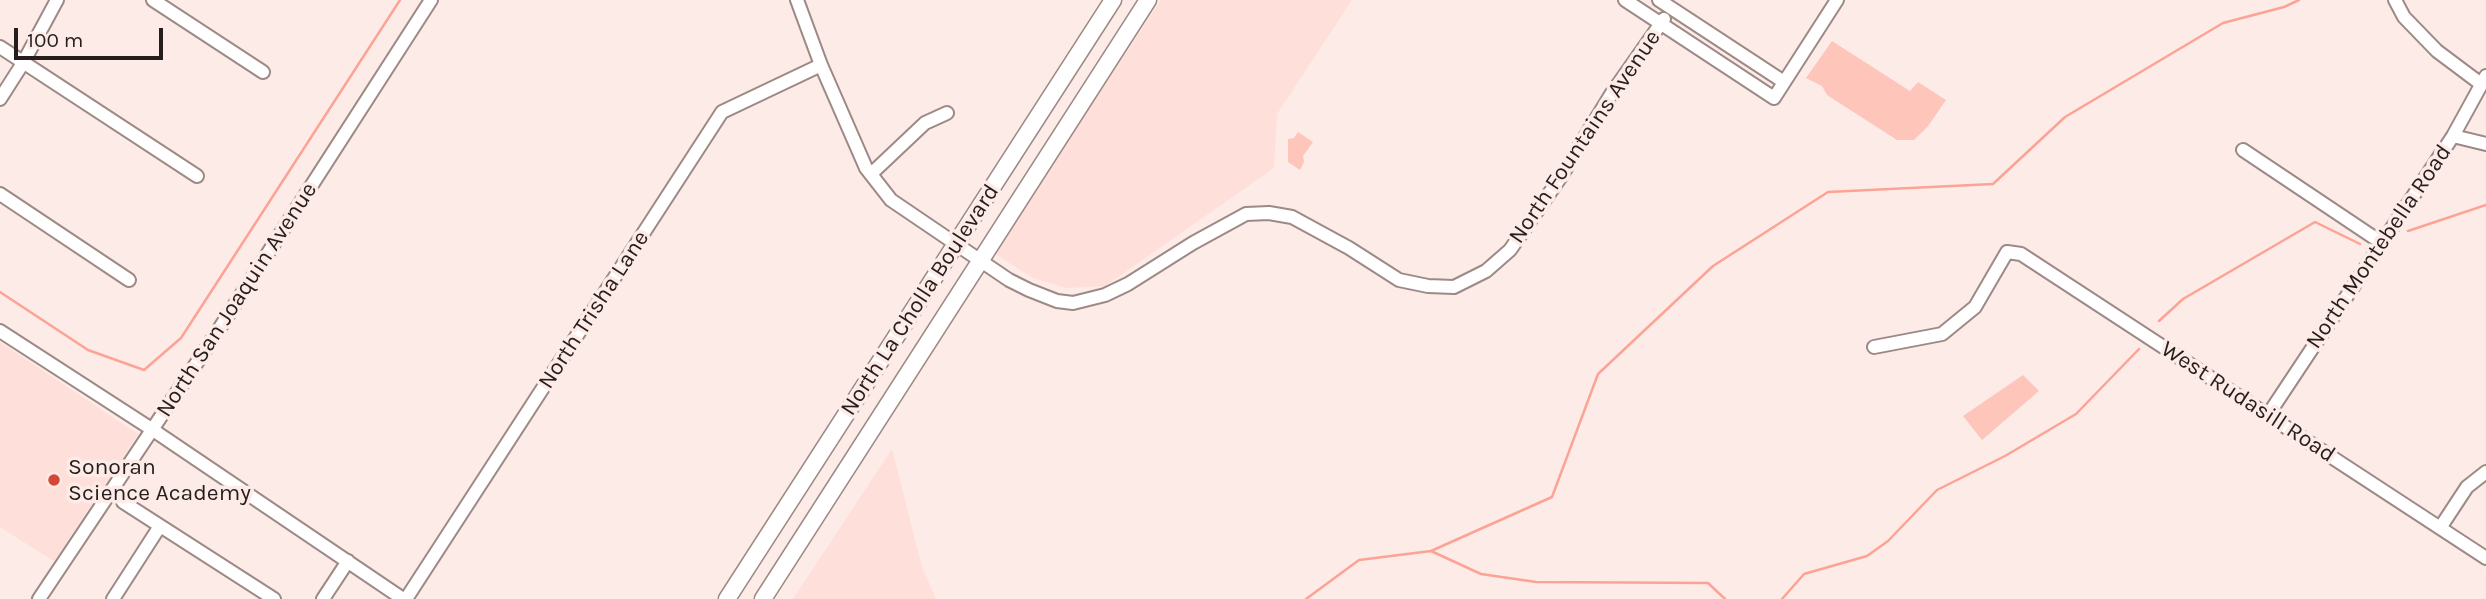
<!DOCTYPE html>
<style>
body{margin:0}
#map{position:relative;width:2486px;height:599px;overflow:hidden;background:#fdebe8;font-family:Karla,sans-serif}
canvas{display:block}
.scale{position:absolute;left:14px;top:28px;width:149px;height:32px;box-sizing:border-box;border:4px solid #261e1d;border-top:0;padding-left:9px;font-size:21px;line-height:24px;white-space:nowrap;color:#261e1d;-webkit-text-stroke:5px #fdebe8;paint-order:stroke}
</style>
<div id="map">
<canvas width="2486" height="599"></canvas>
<div class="scale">100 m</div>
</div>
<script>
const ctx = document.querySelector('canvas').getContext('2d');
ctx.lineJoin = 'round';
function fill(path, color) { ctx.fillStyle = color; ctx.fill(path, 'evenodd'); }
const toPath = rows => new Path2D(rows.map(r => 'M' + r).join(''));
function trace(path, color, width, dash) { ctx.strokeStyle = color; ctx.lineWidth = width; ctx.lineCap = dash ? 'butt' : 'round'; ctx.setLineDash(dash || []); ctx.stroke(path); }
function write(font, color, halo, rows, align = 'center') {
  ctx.font = font + ' Karla,sans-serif'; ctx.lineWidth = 7; ctx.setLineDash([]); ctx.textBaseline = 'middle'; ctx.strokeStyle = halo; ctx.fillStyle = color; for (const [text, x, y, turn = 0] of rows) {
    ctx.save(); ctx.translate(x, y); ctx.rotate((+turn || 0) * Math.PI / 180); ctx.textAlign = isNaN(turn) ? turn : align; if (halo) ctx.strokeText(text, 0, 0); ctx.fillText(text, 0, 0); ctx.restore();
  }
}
const built = toPath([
 [1161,0,1352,0,1277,114,1274,168,1105,286,1067,288,1033,278,994,253],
 [0,342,138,434,54,561,0,527],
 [892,449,922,567,936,599,793,599]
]);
const green = toPath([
 [1832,41,1910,91,1918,82,1946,100,1928,126,1914,140,1897,140,1827,95,1822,86,1806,78],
 [1298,132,1313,142,1303,156,1304,162,1300,170,1288,162,1288,139,1294,138],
 [2023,375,2039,391,1982,440,1963,416]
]);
const stream = toPath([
 [2408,231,2486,205],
 [0,292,88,350,144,370,181,338,400,0],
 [2159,321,2183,299,2315,222,2360,244],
 [1431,551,1552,497,1598,374,1713,266,1828,192,1993,184,2065,117,2223,23,2284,7,2299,0],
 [1306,599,1359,560,1431,551,1481,574,1536,582,1708,583,1725,599],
 [1782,599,1804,574,1867,556,1888,541,1937,490,2005,456,2076,414,2139,349]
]);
const minor = toPath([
 [153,0,263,72],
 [797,0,821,65,866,168,891,200,1009,280,1029,290,1057,301,1073,303,1105,295,1128,284,1193,243,1246,214,1269,213,1292,217,1349,248,1399,280,1428,286,1454,287,1486,271,1510,250,1560,178,1612,93,1664,19],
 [1625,0,1774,98,1837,0],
 [1659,0,1784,82],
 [2395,0,2404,17,2437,51,2481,84],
 [0,47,197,176],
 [0,99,23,63,57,0],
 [2453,136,2486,144],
 [2243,150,2382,243],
 [871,174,925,123,947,113],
 [0,194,129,280],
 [0,331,153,430,403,599],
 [1874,347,1942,334,1975,307,2007,252,2021,254,2486,558],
 [2268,415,2453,136,2486,76],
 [123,502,274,599],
 [2440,528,2467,487,2486,472],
 [39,599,214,337,431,0],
 [113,599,160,526],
 [323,599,348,561],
 [406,599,722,112,821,65]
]);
const major = toPath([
 [727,599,1113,0],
 [763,599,1148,0]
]);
const markers = [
 [54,480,7,"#d54838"]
];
const streetNames = [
 ["North Fountains Avenue",1585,137,-56],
 ["North Montebella Road",2379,247,-56],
 ["North San Joaquin Avenue",237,300,-57],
 ["North La Cholla Boulevard",920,300,-57],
 ["North Trisha Lane",594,310,-57],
 ["West Rudasill Road",2248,402,33]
];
const poiNames = [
 ["Sonoran",68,467],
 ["Science Academy",68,493]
];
fill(built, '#fedfd9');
fill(green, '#fec5bb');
trace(stream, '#fca395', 2.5);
trace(minor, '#9d8985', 16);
trace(major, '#9d8985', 19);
trace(minor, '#fff', 12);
trace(major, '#fff', 16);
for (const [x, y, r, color] of markers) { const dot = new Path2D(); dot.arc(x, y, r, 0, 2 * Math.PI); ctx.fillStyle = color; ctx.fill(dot); trace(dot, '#fdebe8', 2.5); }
write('23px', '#261e1d', '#fdebe8', streetNames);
write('23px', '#261e1d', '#fdebe8', poiNames, 'left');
</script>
